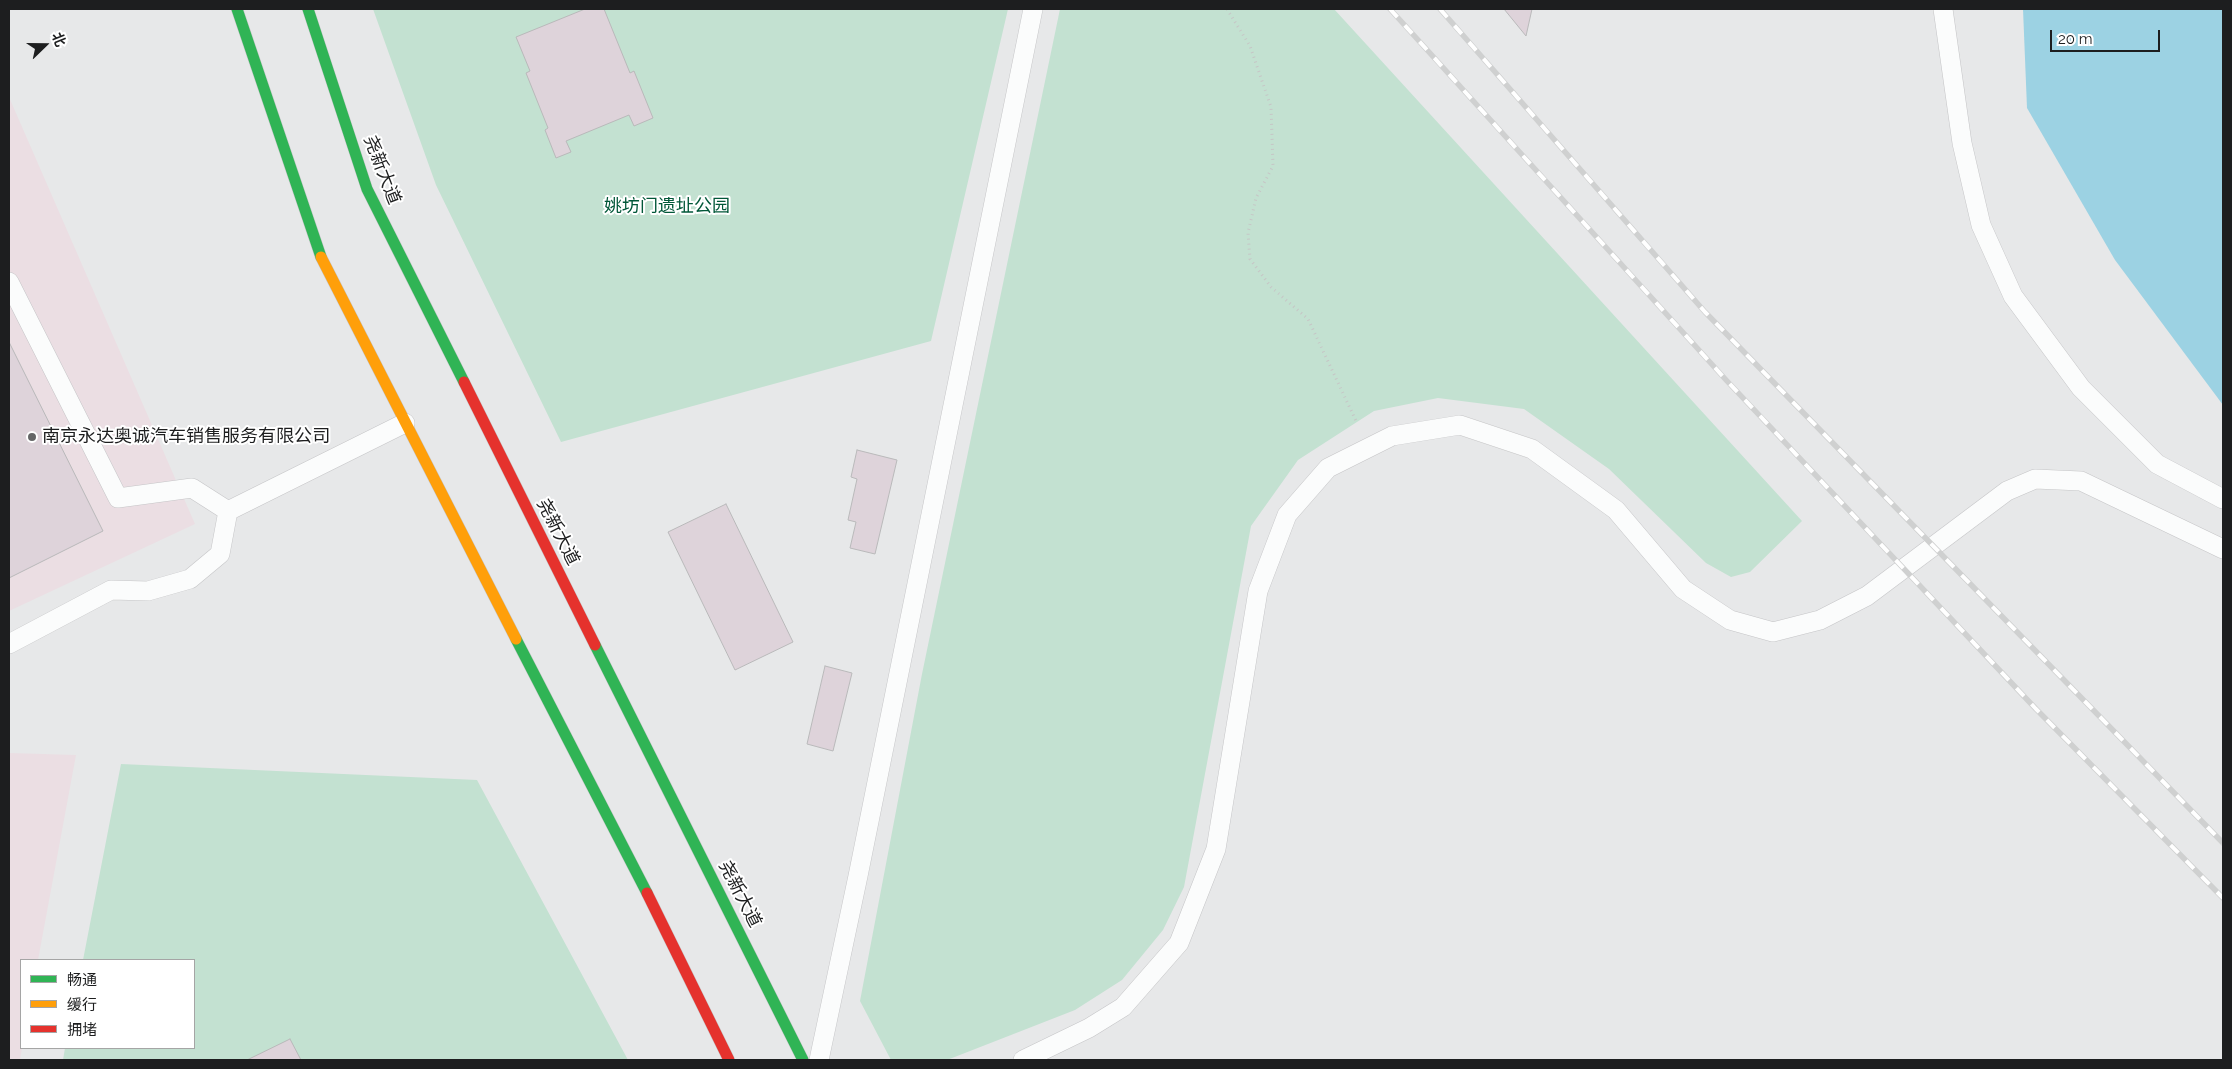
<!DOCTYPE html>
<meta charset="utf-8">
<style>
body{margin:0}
#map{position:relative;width:2232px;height:1069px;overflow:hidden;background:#e7e8e9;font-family:Raleway,"Noto Sans SC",sans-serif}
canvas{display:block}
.frame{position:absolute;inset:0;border:10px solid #1d1e1f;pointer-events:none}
.legend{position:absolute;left:20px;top:959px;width:175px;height:90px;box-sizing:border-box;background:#fff;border:1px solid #a5a5a5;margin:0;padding:6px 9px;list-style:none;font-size:15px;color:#1d1e1f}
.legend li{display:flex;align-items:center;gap:10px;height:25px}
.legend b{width:25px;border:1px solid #a5a5a5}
.north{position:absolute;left:20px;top:20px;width:50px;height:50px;-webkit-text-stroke:4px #fff;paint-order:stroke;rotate:68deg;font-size:14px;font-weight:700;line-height:20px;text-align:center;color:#1d1e1f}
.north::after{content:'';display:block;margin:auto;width:18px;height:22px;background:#1d1e1f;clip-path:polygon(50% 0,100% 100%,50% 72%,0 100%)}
.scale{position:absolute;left:2050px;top:30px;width:110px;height:22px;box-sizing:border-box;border:2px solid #1d1e1f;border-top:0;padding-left:6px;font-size:15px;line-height:18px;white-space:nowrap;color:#1d1e1f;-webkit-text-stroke:4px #fff;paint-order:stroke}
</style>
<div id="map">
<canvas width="2232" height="1069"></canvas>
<div class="frame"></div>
<ul class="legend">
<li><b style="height:6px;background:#30b455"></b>畅通</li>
<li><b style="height:6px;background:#ff9f0a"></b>缓行</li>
<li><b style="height:6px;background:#e5322d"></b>拥堵</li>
</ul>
<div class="north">北</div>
<div class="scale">20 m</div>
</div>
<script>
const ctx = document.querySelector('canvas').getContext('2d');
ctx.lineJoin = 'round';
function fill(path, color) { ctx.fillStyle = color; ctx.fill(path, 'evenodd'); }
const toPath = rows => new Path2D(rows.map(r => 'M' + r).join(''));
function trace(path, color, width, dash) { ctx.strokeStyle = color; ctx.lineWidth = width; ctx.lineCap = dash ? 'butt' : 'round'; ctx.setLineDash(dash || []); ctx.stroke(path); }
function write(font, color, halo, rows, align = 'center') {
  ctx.font = font + ' Raleway,"Noto Sans SC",sans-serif'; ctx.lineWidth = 4; ctx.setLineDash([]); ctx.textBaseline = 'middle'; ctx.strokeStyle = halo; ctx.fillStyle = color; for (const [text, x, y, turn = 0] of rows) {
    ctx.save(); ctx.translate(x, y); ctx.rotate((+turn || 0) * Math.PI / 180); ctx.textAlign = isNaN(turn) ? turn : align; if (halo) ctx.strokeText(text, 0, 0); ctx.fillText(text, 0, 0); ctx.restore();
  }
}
const commercial = toPath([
 [9,97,195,524,9,611],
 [9,753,76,755,38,960,21,960,22,1048,20,1060,9,1060]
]);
const green = toPath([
 [373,9,1008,9,931,341,561,442,436,185],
 [1060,9,1334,9,1802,521,1750,572,1731,577,1706,563,1609,469,1524,409,1438,398,1374,411,1298,460,1251,526,1184,887,1163,930,1122,980,1075,1010,947,1060,891,1060,860,1001,922,674],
 [121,764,477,780,628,1060,63,1060,65,1048,194,1048,194,960,83,960]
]);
const water = toPath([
 [2023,9,2223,9,2223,405,2115,260,2027,108]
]);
const building = toPath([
 [585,9,604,9,630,73,634,71,653,118,634,126,629,115,566,141,571,152,556,158,545,130,548,128,526,73,530,71,516,37,585,9],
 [1504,9,1532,9,1526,36,1504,9],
 [9,342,103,531,9,578,9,342],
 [857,450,897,460,875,554,850,548,856,522,848,520,857,479,851,477,857,450],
 [726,504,793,642,735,670,668,532,726,504],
 [825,666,852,673,833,751,807,744,825,666],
 [290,1039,301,1060,247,1060,290,1039]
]);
const path = toPath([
 [1227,9,1250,46,1271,107,1273,166,1256,198,1248,233,1250,259,1271,287,1308,319,1357,423]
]);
const lane = toPath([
 [1943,9,1962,143,1981,225,2013,296,2081,388,2157,464,2223,499],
 [9,282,118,498,192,488,228,511],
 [9,644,111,590,148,591,190,579,220,554,228,511,405,423],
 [819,1060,858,876,1033,9],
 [1023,1060,1089,1028,1123,1007,1179,943,1216,849,1258,591,1287,515,1328,468,1392,436,1460,425,1532,449,1616,510,1683,589,1730,620,1773,632,1820,620,1867,596,2007,491,2035,479,2081,481,2223,549]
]);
const fast = toPath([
 [237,9,321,257],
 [308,9,367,189,464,382],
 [516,639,647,893],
 [595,645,803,1060]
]);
const slow = toPath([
 [321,257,516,639]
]);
const jam = toPath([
 [464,382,595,645],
 [647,893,729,1060]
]);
const rail = toPath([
 [1390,9,1727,381,2036,709,2223,898],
 [1440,9,1705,312,2223,843]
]);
const markers = [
 [32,437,5,"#646566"]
];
const streetNames = [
 ["尧新大道",382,170,69],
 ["尧新大道",558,532,63],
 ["尧新大道",740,894,63]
];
const parkNames = [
 ["姚坊门遗址公园",667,207]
];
const poiNames = [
 ["南京永达奥诚汽车销售服务有限公司",42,437]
];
fill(commercial, '#ebdee3');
fill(green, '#c3e1d1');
fill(water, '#9cd2e3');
fill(building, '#ded3da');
trace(building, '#b9b9ba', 1);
trace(lane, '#c5c5c7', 20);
trace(fast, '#c5c5c7', 12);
trace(slow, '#c5c5c7', 12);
trace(jam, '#c5c5c7', 12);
trace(path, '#c6c6c6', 3, [1, 4]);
trace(lane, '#fbfcfc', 19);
trace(fast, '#30b455', 11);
trace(slow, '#ff9f0a', 11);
trace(jam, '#e5322d', 11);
trace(rail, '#cfd0d0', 5.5);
trace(rail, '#fff', 4, [11]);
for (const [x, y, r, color] of markers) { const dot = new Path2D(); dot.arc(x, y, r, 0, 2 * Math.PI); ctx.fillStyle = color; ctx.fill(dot); trace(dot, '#fff', 2); }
write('18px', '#1d1e1f', '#fff', streetNames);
write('18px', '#015738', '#fff', parkNames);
write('18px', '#1d1e1f', '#fff', poiNames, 'left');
</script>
